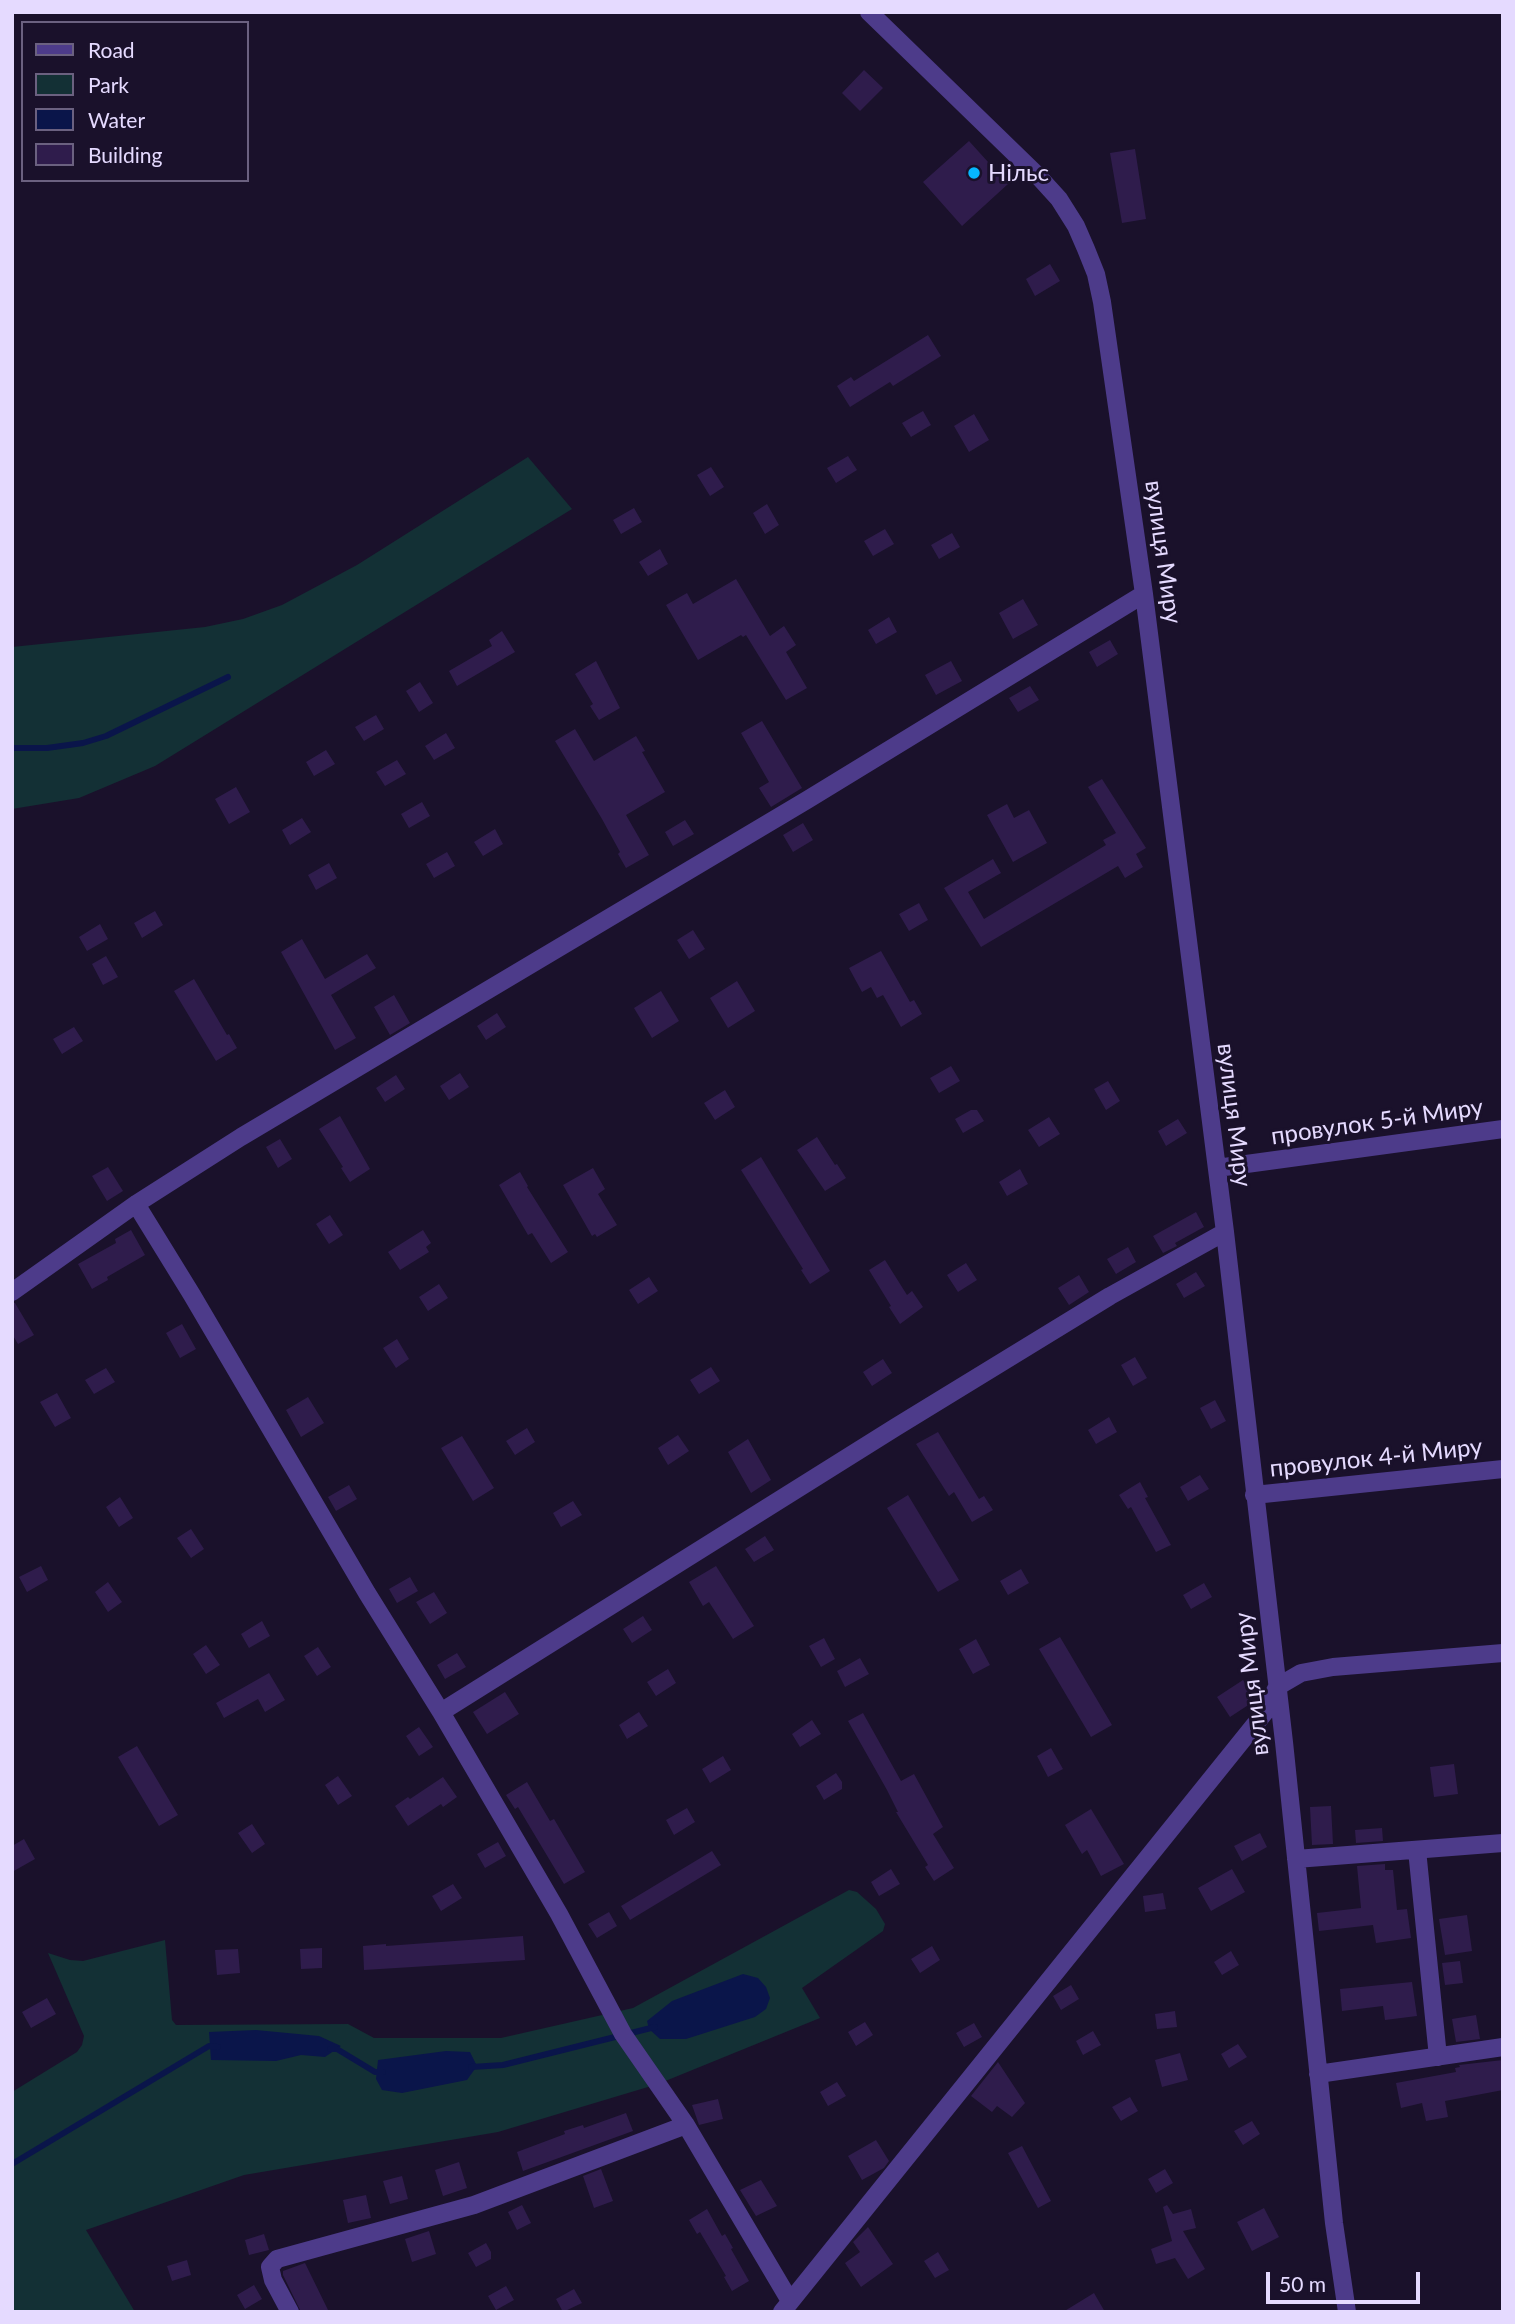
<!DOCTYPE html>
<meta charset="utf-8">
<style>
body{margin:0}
#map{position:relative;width:1515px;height:2324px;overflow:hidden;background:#1a112b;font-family:Lato,sans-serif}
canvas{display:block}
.frame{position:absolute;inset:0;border:14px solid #e5daff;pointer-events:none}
.legend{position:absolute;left:21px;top:21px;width:228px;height:161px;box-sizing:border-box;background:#1a112b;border:2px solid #6b6180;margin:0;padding:9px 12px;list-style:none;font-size:21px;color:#e5daff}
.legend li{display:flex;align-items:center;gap:14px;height:35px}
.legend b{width:35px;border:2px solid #6b6180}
.scale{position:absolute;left:1266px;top:2272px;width:154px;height:32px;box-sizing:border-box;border:4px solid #e5daff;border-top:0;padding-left:9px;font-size:21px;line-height:24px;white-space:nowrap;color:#e5daff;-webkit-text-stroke:5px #1a112b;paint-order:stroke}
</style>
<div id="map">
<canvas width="1515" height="2324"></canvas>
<div class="frame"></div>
<ul class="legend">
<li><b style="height:9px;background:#4d3b8a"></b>Road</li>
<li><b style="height:19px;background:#133035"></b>Park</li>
<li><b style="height:19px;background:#0a154a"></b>Water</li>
<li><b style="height:19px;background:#2f1c4c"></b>Building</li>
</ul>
<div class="scale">50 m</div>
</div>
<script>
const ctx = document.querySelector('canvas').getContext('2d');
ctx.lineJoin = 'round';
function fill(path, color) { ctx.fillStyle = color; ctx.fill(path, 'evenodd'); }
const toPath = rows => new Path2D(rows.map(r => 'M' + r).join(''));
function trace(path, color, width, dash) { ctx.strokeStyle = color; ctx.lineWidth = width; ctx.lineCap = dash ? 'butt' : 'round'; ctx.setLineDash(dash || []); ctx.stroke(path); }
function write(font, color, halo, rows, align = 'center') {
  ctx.font = font + ' Lato,sans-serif'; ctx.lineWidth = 6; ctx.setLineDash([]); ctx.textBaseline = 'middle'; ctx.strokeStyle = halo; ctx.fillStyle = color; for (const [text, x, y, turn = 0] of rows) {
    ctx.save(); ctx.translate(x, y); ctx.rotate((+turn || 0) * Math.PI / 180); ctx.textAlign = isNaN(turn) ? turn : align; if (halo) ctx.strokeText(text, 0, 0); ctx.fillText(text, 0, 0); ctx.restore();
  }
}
const green = toPath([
 [528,457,572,509,155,766,79,798,12,809,12,647,205,627,243,619,282,605,357,565],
 [849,1890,857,1892,876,1909,885,1924,883,1931,802,1988,820,2018,658,2084,498,2132,244,2175,86,2230,135,2312,12,2312,12,2092,77,2052,82,2045,84,2036,48,1953,70,1960,83,1961,165,1940,172,2020,176,2025,348,2024,374,2038,501,2038,633,2008]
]);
const water = toPath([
 [743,1974,758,1978,766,1987,770,1998,766,2009,755,2017,686,2039,660,2039,649,2029,647,2021,672,2001],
 [256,2030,319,2036,341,2046,325,2057,301,2055,276,2061,211,2060,209,2032],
 [446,2051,470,2052,477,2066,467,2080,402,2093,382,2090,376,2079,378,2060]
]);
const stream = toPath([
 [12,748,47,748,83,743,106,736,228,677],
 [330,2049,337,2049,375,2072,383,2072],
 [471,2067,503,2065,655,2027],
 [12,2164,209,2046,218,2047]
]);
const building = toPath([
 [864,70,883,88,860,111,842,93],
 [969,141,1008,184,962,226,923,182],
 [1135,149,1146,219,1122,223,1110,153],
 [1050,264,1060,281,1035,296,1026,279],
 [928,335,941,356,893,386,890,382,850,407,837,386,851,377,854,381],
 [923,411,931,425,911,437,902,423],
 [974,414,989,440,969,452,954,426],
 [848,456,857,470,836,483,827,468],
 [711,467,724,487,710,496,697,475],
 [767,504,779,525,765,534,753,513],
 [634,508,642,522,621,534,613,520],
 [885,529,894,544,873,556,864,541],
 [952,533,960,547,939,559,931,545],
 [660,549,668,564,648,576,639,562],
 [736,579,770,636,784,626,796,645,786,652,807,688,786,700,746,635,743,637,741,635,698,660,666,605,687,593,693,604],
 [1023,599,1038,625,1013,639,999,613],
 [889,617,897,632,876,644,868,630],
 [502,631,515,652,457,686,449,671,492,646,489,640],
 [1110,640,1118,654,1097,667,1089,652],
 [596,661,620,708,599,720,590,706,593,704,575,674],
 [951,661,962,681,936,695,925,675],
 [420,682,433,703,419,712,406,691],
 [1030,686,1039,700,1018,712,1009,698],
 [376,715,384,729,364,741,355,727],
 [762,721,802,788,771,807,759,788,769,782,741,733],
 [575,729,594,761,636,736,645,751,642,752,665,792,626,815,649,855,626,868,618,854,620,852,602,819,555,741],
 [446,733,455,748,434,760,425,746],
 [326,750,335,764,314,776,306,762],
 [397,760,406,774,385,786,376,772],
 [1102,779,1146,848,1136,854,1143,867,1125,878,1118,866,981,947,944,888,993,859,1001,873,968,892,984,919,1106,845,1103,840,1116,833,1088,787],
 [236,787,250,812,229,824,215,799],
 [422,802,430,816,409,828,401,814],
 [1007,804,1014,818,1029,810,1047,843,1013,862,987,815],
 [302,818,311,832,290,845,282,830],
 [685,820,694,834,673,846,665,832],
 [803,823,813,840,793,852,783,835],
 [495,829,503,844,483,856,474,842],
 [447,852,455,866,434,878,426,864],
 [329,863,337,878,316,890,308,875],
 [919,903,928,920,909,931,899,914],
 [155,911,163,925,142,938,134,923],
 [100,924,108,939,87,951,79,937],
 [693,930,705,949,689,959,677,940],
 [302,939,325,979,367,954,376,968,331,995,356,1038,335,1050,281,952],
 [881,951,910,1002,914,1000,922,1014,901,1027,883,995,877,998,871,987,862,992,849,968],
 [106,956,118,977,103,985,92,964],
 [194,979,227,1035,229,1034,237,1048,216,1061,174,991],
 [737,981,755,1011,728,1028,710,998],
 [661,991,679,1021,652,1038,634,1008],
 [394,995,410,1023,390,1035,374,1007],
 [497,1013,506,1027,486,1040,477,1026],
 [74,1027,83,1041,62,1054,53,1039],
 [951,1066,960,1081,939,1093,930,1078],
 [460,1073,469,1087,449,1100,440,1086],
 [396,1075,405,1089,385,1102,376,1088],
 [1108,1081,1120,1101,1106,1110,1094,1089],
 [725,1090,735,1107,715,1120,704,1103],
 [971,1110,977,1110,984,1121,963,1133,955,1119],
 [340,1116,370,1169,350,1182,341,1168,343,1167,319,1129],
 [1049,1117,1060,1134,1039,1147,1028,1130],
 [1178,1119,1187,1133,1166,1146,1158,1131],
 [817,1137,835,1165,837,1164,846,1178,825,1191,797,1150],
 [280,1139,292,1159,278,1168,266,1147],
 [761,1157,830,1271,810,1284,801,1270,803,1269,741,1170],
 [108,1167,123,1191,107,1201,92,1176],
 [593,1168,605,1189,598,1194,617,1225,597,1237,595,1234,592,1236,563,1185],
 [1020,1169,1028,1184,1007,1196,999,1182],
 [520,1172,528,1186,527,1187,568,1252,551,1263,532,1233,528,1235,499,1185],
 [1196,1212,1204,1227,1175,1243,1177,1246,1163,1253,1153,1236],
 [330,1215,343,1235,329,1244,316,1224],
 [131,1230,145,1255,107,1277,108,1280,92,1289,78,1264,116,1243,115,1239],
 [423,1230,431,1243,426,1247,429,1252,400,1270,388,1252],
 [1128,1247,1136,1262,1116,1274,1107,1259],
 [885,1260,907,1295,912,1291,923,1307,900,1324,889,1307,891,1306,869,1270],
 [966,1263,977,1280,958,1292,947,1275],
 [1196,1272,1205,1286,1184,1298,1176,1284],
 [1079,1275,1089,1292,1069,1305,1058,1288],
 [649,1277,658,1291,638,1304,629,1290],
 [439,1284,448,1298,428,1311,419,1297],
 [12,1303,15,1303,34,1335,18,1344,12,1334],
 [182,1324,196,1349,180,1358,166,1333],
 [397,1339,409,1359,396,1368,383,1348],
 [1135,1357,1147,1378,1133,1386,1121,1365],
 [883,1359,892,1373,872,1386,863,1372],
 [711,1367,720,1381,699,1394,690,1380],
 [106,1368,115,1382,94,1394,85,1380],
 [57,1393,71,1418,55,1427,40,1402],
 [308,1397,324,1423,301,1437,286,1410],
 [1215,1400,1226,1421,1211,1429,1200,1408],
 [1109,1417,1117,1432,1096,1444,1088,1430],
 [527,1428,535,1442,515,1455,506,1441],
 [938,1432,979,1499,984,1496,993,1510,972,1522,954,1492,949,1496,916,1444],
 [678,1435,689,1451,668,1465,658,1448],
 [462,1436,494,1488,473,1501,441,1448],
 [748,1439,771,1480,751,1493,728,1452],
 [1200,1475,1209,1489,1188,1501,1180,1487],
 [1140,1482,1148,1497,1145,1498,1171,1545,1156,1552,1131,1507,1128,1509,1119,1495],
 [349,1485,357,1499,336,1511,328,1497],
 [908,1495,959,1580,938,1592,887,1508],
 [120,1497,133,1518,119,1527,106,1507],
 [573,1501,582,1515,561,1527,553,1513],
 [191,1529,204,1549,191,1558,177,1538],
 [765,1536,774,1550,754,1562,745,1549],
 [41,1566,48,1580,27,1592,19,1577],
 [716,1566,754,1626,733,1639,709,1602,703,1606,689,1582],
 [1021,1569,1029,1583,1008,1595,1000,1581],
 [410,1577,418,1591,397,1603,389,1589],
 [108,1582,122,1602,108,1612,95,1592],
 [1204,1583,1212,1597,1191,1609,1183,1595],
 [434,1592,447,1613,430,1624,416,1602],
 [643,1616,652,1630,632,1643,623,1629],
 [262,1621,270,1636,249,1648,241,1634],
 [1060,1637,1112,1725,1091,1737,1039,1649],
 [824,1638,835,1659,821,1667,809,1646],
 [976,1639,990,1665,973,1674,959,1649],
 [206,1645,220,1665,206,1674,193,1654],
 [318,1647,331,1667,317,1676,304,1656],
 [457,1653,466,1667,445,1679,437,1665],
 [860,1658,869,1674,845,1687,837,1671],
 [668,1669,676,1683,656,1696,647,1682],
 [269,1673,285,1700,265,1712,258,1699,224,1718,216,1703],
 [1243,1680,1256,1700,1230,1717,1217,1697],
 [505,1692,519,1714,487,1734,473,1712],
 [639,1712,648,1726,627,1739,619,1725],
 [863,1713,901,1781,914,1774,943,1827,933,1834,954,1868,934,1881,925,1867,928,1865,896,1812,898,1812,887,1790,848,1721],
 [812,1720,821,1734,800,1747,792,1734],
 [419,1727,433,1747,419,1756,406,1736],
 [137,1746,178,1815,159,1826,118,1757],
 [1051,1748,1063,1769,1048,1777,1037,1756],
 [723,1756,731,1770,710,1783,702,1769],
 [1454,1764,1458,1794,1434,1797,1430,1767],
 [836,1773,842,1782,842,1789,824,1800,816,1786],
 [338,1776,352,1796,338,1805,325,1785],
 [443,1777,457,1797,443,1807,441,1804,408,1826,395,1806,408,1797,410,1799],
 [527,1782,550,1821,554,1819,585,1872,564,1884,518,1807,515,1809,506,1795],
 [1331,1806,1333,1844,1312,1845,1310,1807],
 [687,1808,695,1822,674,1835,666,1820],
 [1091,1809,1124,1864,1101,1876,1087,1850,1082,1854,1065,1825],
 [252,1824,265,1844,252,1853,238,1833],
 [1382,1828,1383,1841,1356,1843,1355,1830],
 [1260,1833,1267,1847,1242,1861,1234,1846],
 [24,1839,35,1859,12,1872,12,1846],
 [498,1842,506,1856,485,1868,477,1854],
 [712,1851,721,1865,630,1920,621,1906],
 [1385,1864,1385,1870,1393,1870,1397,1910,1407,1909,1411,1938,1376,1943,1373,1925,1319,1931,1317,1913,1361,1908,1357,1866],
 [891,1869,900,1884,879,1896,871,1882],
 [1232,1869,1245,1892,1211,1911,1198,1888],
 [453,1884,462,1898,441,1911,432,1896],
 [1163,1893,1166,1909,1145,1912,1143,1896],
 [609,1912,617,1926,597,1938,588,1924],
 [1467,1915,1472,1951,1445,1955,1439,1919],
 [523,1936,525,1960,364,1970,363,1946,386,1944,386,1946],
 [932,1946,940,1960,920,1973,911,1959],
 [322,1948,322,1968,301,1969,300,1949],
 [238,1949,240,1973,217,1975,215,1950],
 [1231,1951,1239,1965,1222,1975,1214,1962],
 [1460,1961,1463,1983,1445,1985,1442,1963],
 [1412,1982,1417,2016,1385,2020,1383,2006,1342,2011,1340,1989],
 [1071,1985,1079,1999,1061,2010,1053,1996],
 [47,1998,56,2014,31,2028,22,2012],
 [1175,2011,1177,2027,1157,2029,1155,2014],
 [1476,2015,1480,2039,1456,2042,1452,2019],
 [865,2022,873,2035,856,2046,848,2032],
 [974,2023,982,2037,964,2047,956,2033],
 [1093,2031,1101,2045,1083,2055,1076,2041],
 [1238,2044,1247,2057,1229,2068,1221,2054],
 [1180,2053,1188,2080,1162,2087,1155,2060],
 [1503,2060,1503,2090,1445,2101,1448,2117,1426,2121,1422,2103,1401,2108,1396,2083,1456,2072,1455,2068,1460,2067,1459,2065],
 [998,2062,1025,2103,1012,2117,997,2106,992,2112,971,2096],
 [837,2082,846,2096,828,2106,820,2092],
 [1130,2097,1138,2111,1121,2121,1112,2107],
 [718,2099,723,2119,699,2125,692,2105],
 [626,2113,633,2131,523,2171,517,2152,565,2134,564,2131,583,2125,584,2128],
 [1252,2121,1260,2134,1243,2145,1234,2131],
 [876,2140,889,2161,884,2168,862,2180,848,2156],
 [1022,2146,1051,2201,1038,2208,1008,2153],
 [459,2162,467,2188,443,2196,435,2170],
 [601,2169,613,2201,594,2208,583,2176],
 [1165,2169,1173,2183,1156,2193,1148,2179],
 [402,2176,408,2199,390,2204,383,2181],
 [761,2180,777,2206,756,2216,740,2190],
 [366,2195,371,2218,348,2223,343,2200],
 [522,2205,531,2223,517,2230,508,2212],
 [1167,2205,1173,2214,1191,2209,1196,2228,1183,2231,1205,2269,1188,2279,1175,2258,1156,2264,1151,2249,1172,2241,1163,2207],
 [1264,2208,1279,2237,1252,2251,1237,2222],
 [707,2209,722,2236,725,2234,733,2248,731,2249,749,2281,732,2291,724,2277,726,2276,700,2232,697,2234,689,2220],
 [868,2227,893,2264,861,2287,845,2263,860,2252,853,2242],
 [429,2231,436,2254,412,2262,405,2239],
 [264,2234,269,2250,249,2255,245,2240],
 [486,2243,491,2252,491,2259,476,2267,468,2253],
 [938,2252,949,2270,935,2278,924,2261],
 [187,2260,191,2275,172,2281,167,2266],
 [305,2263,329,2312,301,2312,283,2275,283,2271],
 [254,2285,262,2299,245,2309,237,2295],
 [506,2286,514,2300,496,2310,488,2296],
 [574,2289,582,2303,563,2312,556,2299],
 [1094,2293,1105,2312,1063,2312]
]);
const minor = toPath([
 [869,12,1039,177,1059,199,1076,226,1086,249,1096,274,1102,302,1144,594,1225,1232,1284,1742,1334,2223,1347,2312],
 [1217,1168,1503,1129],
 [136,1204,192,1295,367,1593,441,1712,559,1914,623,2034,686,2125,790,2301],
 [12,1292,136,1204,241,1137,807,800,1144,594],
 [1254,1495,1503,1469],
 [441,1712,896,1427,1110,1296,1225,1232],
 [1417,1850,1438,2057],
 [1296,1859,1503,1843],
 [1318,2074,1503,2047],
 [290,2312,273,2280,270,2267,277,2259,474,2205,686,2125],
 [782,2312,1265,1712,1277,1687,1301,1673,1333,1667,1503,1653]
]);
const markers = [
 [974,173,7,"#06b7ff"]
];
const poiNames = [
 ["Нільс",988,173]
];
const streetNames = [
 ["вулиця Миру",1163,552,82],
 ["вулиця Миру",1234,1115,83],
 ["провулок 5-й Миру",1377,1122,-8],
 ["провулок 4-й Миру",1376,1458,-6],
 ["вулиця Миру",1252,1684,-97]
];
fill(green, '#133035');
fill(water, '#0a154a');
trace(stream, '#0a154a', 6);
fill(building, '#2f1c4c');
trace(minor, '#4d3b8a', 18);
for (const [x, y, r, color] of markers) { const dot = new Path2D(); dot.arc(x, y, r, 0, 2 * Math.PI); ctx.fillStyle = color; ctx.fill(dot); trace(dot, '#1a112b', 2.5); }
write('24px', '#e5daff', '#1a112b', poiNames, 'left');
write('24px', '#e5daff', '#1a112b', streetNames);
</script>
